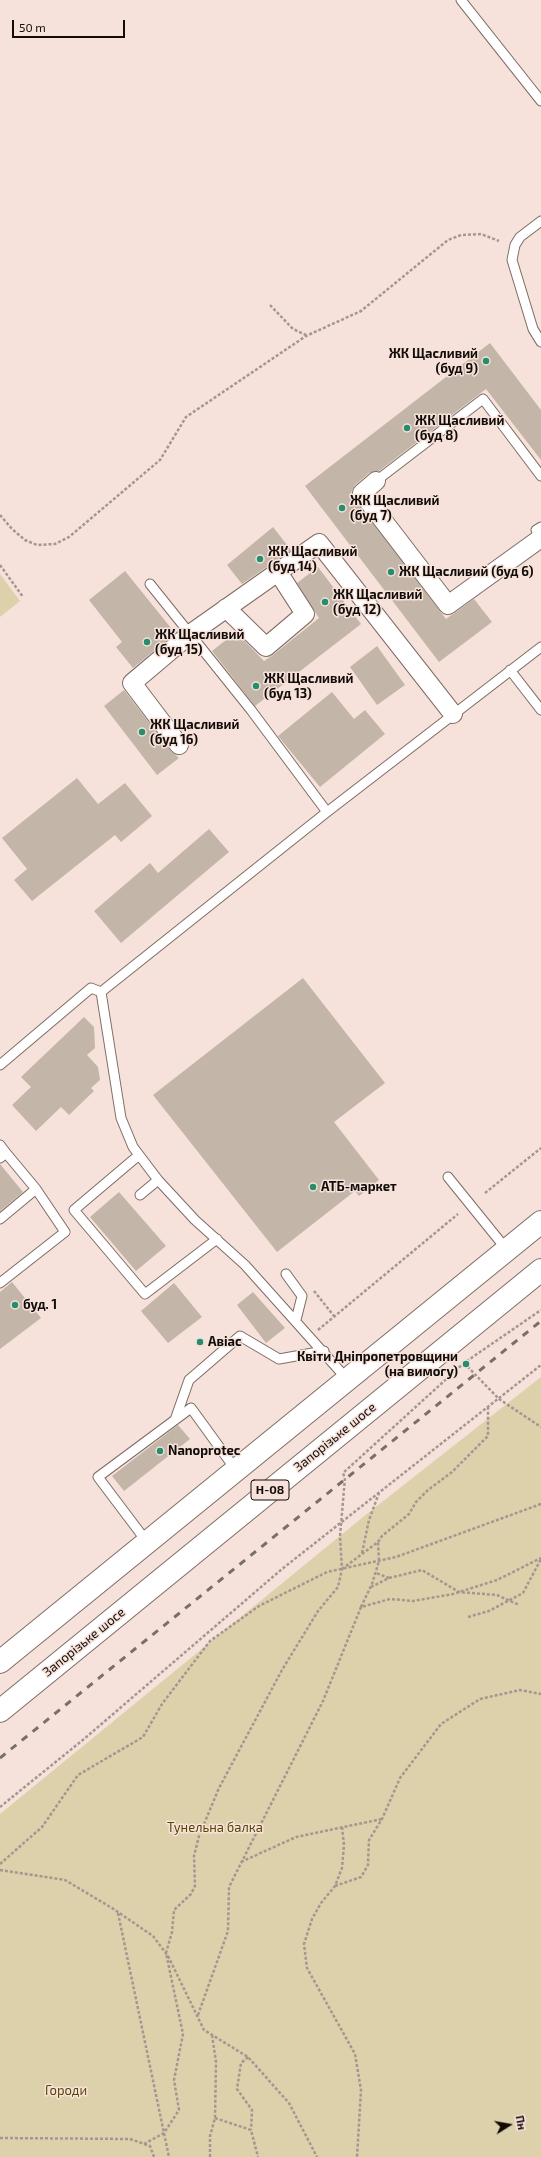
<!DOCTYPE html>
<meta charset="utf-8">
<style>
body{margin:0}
#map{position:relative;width:541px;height:2157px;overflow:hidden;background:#f6e2da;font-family:"Exo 2",sans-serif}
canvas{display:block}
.north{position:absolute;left:489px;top:2105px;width:40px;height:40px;-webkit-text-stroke:3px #f6e2da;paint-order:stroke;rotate:79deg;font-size:11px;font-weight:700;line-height:16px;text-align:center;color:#120c09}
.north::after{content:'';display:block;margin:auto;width:14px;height:18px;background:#120c09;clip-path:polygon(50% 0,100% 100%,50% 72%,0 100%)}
.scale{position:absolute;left:12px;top:20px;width:113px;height:18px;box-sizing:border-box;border:2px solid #120c09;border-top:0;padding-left:5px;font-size:12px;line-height:14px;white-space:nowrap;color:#120c09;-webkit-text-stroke:3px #f6e2da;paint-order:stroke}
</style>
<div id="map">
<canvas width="541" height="2157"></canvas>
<div class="north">Пн</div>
<div class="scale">50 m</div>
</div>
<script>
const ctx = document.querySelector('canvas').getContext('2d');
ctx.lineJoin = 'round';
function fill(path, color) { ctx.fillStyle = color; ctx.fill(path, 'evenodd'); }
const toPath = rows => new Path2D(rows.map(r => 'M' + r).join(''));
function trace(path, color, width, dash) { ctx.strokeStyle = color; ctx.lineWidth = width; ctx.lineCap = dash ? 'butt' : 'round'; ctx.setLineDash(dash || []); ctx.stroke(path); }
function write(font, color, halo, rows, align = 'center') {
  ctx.font = font + ' "Exo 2",sans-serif'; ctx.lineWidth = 3; ctx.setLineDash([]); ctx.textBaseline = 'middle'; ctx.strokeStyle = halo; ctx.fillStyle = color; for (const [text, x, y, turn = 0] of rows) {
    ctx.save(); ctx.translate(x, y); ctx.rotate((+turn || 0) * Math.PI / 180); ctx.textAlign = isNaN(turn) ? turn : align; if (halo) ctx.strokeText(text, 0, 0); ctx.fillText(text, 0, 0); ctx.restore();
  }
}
const green = toPath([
 [0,574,20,601,0,617],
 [541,1377,541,2157,0,2157,0,1814,368,1513]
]);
const building = toPath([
 [490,343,541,410,541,460,486,389,379,471,369,473,355,485,351,493,446,619,474,599,492,622,439,662,305,486],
 [273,527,291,550,242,584,227,565],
 [318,567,361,624,255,706,212,651,236,632,264,661,273,655,319,618,297,583],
 [125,571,175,633,133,668,116,647,122,642,89,600],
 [377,646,405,685,377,705,350,667],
 [124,690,171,751,179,758,157,775,104,706],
 [332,692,354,719,365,710,385,734,320,787,278,736],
 [77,778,98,804,125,783,152,816,121,842,115,835,32,901,14,880,27,869,2,838],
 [209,829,229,852,121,943,94,911,150,863,158,873],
 [303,978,385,1083,334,1122,379,1180,359,1196,355,1191,277,1252,153,1095],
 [84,1017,94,1027,95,1048,87,1055,98,1067,100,1080,91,1088,94,1091,69,1115,61,1107,36,1131,12,1105,31,1087,21,1077],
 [0,1164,23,1192,0,1211],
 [119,1192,166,1246,136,1271,90,1217],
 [12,1282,41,1318,0,1349,0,1292],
 [174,1283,202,1317,168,1343,141,1311],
 [253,1292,285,1328,266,1343,237,1305],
 [178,1425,190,1439,124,1491,112,1476]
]);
const path = toPath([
 [270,305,293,329,306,335],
 [0,515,12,529,25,540,37,545,55,544,69,537,160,460,186,417,306,336,361,311,448,240,461,235,481,234,499,241],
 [0,565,23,597],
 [485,1193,541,1148],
 [314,1291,334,1316],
 [318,1330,458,1214],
 [464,1363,499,1399,541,1427],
 [362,1553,369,1520,379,1493],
 [342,1569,378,1542,382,1536,409,1514,416,1502,428,1490,452,1472,488,1436,488,1406],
 [389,1578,422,1570,459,1592,497,1595,519,1605],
 [371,1587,389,1578,376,1573],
 [361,1607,372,1584,379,1561,378,1542],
 [468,1617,489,1611,523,1593,541,1559],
 [0,1807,84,1739,282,1569,541,1365],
 [342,1827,344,1845,342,1868,335,1886,321,1903,312,1919,304,1944,307,1968,355,2054,361,2090,357,2157],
 [241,1862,296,1837,382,1819],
 [0,1864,42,1827,78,1775,143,1737,162,1704,210,1641,259,1606,327,1572,396,1557,541,1504],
 [0,1870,65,1880,112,1908,153,1936,168,1956,204,2030,248,2057,289,2103,317,2157],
 [335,1886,361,1877,368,1865,369,1840,382,1819,400,1778,441,1724,480,1699,520,1690,541,1694],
 [118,1913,169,2157],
 [198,2015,228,1931,229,1887,323,1701,361,1607,390,1599,413,1601,453,1594,497,1580,541,1558],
 [248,2057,241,2063,237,2089,252,2110,251,2130],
 [215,2118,251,2130,258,2157],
 [0,2138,130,2139,150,2146,154,2157],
 [144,2144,164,2133,179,2110,174,2080,183,2034,166,1953,172,1932,174,1910,191,1894,195,1886,194,1856,199,1836,219,1788,282,1670,318,1611,338,1587,342,1569,340,1536,345,1478,343,1473,464,1363,541,1310],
 [210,2157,210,2136,215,2118,216,2062,212,2035]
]);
const service = toPath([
 [461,0,541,101],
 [541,221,520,237,515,245,512,260,533,329,541,342],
 [376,481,483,399,541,476],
 [541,527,536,530,541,536],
 [150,584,251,710,327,812],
 [510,670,541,710],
 [101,992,121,1118,133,1147,158,1180,195,1220,245,1265,347,1379],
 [0,1065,91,988,101,992,327,812,541,647],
 [0,1145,6,1153,0,1158],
 [139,1155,74,1210,145,1294,217,1239],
 [448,1177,507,1250],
 [140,1195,158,1180],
 [0,1219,36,1189],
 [286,1274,302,1296,296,1320],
 [0,1283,65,1232,36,1189,6,1153],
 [175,1420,189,1380,240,1336,279,1359,324,1351],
 [147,1542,98,1477,191,1408,236,1470]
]);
const minor = toPath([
 [376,481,362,493,448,605,541,538],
 [226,608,266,647,305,614,278,572],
 [179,745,132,683,190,634,319,543,453,714]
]);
const primary = toPath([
 [0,1662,541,1222],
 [0,1711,541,1270]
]);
const rail = toPath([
 [0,1758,541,1321]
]);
const markers = [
 [486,361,4,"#258e6c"],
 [407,428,4,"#258e6c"],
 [342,508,4,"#258e6c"],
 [260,559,4,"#258e6c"],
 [391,572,4,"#258e6c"],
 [325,602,4,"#258e6c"],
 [147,642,4,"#258e6c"],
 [256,686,4,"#258e6c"],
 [142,732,4,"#258e6c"],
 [313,1187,4,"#258e6c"],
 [15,1305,4,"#258e6c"],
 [200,1342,4,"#258e6c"],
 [466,1364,4,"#258e6c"],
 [160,1451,4,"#258e6c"]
];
const shields = [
 [270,1490,38]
];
const shieldNames = [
 ["Н-08",270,1490]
];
const poiNames = [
 ["ЖК Щасливий",478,354,"right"],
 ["(буд 9)",478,369,"right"],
 ["ЖК Щасливий",415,421],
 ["(буд 8)",415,436],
 ["ЖК Щасливий",350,501],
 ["(буд 7)",350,516],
 ["ЖК Щасливий",268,552],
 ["(буд 14)",268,567],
 ["ЖК Щасливий (буд 6)",399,572],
 ["ЖК Щасливий",333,595],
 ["(буд 12)",333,610],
 ["ЖК Щасливий",155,635],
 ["(буд 15)",155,650],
 ["ЖК Щасливий",264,679],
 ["(буд 13)",264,694],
 ["ЖК Щасливий",150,725],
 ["(буд 16)",150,740],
 ["АТБ-маркет",321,1187],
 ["буд. 1",23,1305],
 ["Авіас",208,1342],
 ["Квіти Дніпропетровщини",458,1357,"right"],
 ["(на вимогу)",458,1372,"right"],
 ["Nanoprotec",168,1451]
];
const streetNames = [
 ["Запорізьке шосе",335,1437,-39],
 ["Запорізьке шосе",84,1642,-39]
];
const parkNames = [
 ["Тунельна балка",215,1828],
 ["Городи",66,2091]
];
fill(green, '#ddd1ac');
fill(building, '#c3b5a8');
trace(service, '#7e6c65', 11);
trace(minor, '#7e6c65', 20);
trace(primary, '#7e6c65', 24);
trace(path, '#a59690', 2.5, [3, 2]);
trace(service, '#fff', 9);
trace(minor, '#fff', 18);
trace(primary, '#fff', 22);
trace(rail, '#7a6e68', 3, [7, 7]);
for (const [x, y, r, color] of markers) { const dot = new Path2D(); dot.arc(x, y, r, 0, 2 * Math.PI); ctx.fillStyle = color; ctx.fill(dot); trace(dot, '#f6e2da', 1.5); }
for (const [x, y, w] of shields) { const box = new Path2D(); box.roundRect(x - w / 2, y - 10, w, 20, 3); ctx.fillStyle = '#f6e2da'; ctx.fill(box); trace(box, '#120c09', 1); }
write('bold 12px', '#120c09', null, shieldNames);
write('bold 13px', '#120c09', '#f6e2da', poiNames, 'left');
write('13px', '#120c09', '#f6e2da', streetNames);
write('13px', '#584600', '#f6e2da', parkNames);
</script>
